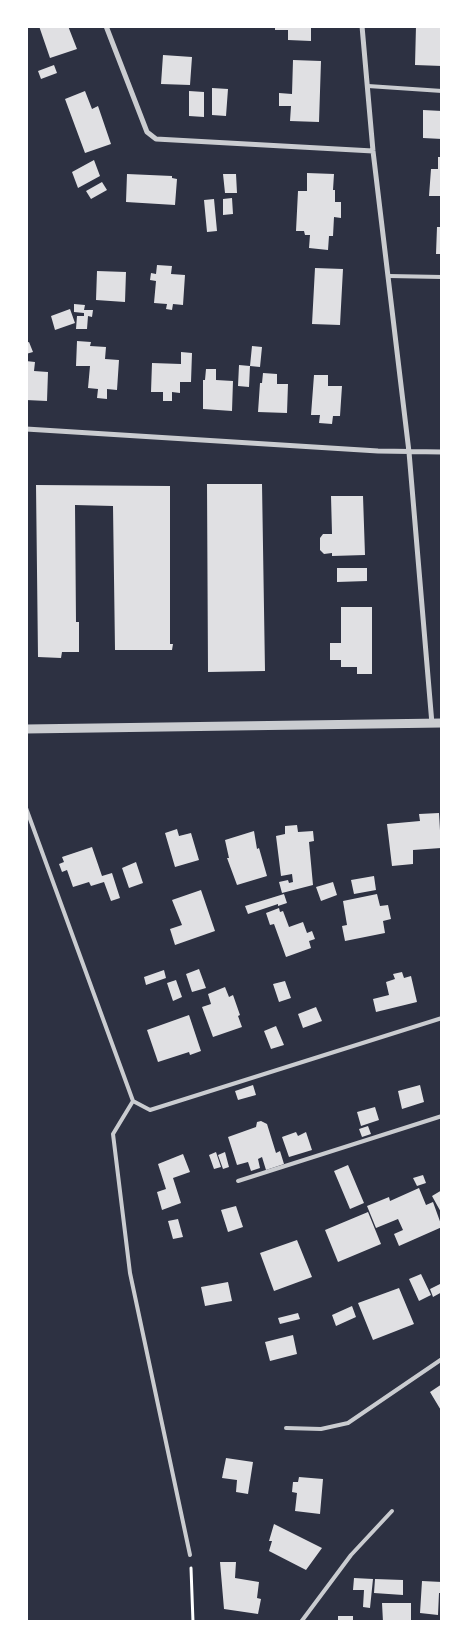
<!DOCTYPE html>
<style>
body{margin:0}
#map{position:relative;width:468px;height:1648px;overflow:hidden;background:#2d3142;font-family:Roboto,sans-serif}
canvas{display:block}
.frame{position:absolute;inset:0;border:28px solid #fff;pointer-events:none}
</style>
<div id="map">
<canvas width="468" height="1648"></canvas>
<div class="frame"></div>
</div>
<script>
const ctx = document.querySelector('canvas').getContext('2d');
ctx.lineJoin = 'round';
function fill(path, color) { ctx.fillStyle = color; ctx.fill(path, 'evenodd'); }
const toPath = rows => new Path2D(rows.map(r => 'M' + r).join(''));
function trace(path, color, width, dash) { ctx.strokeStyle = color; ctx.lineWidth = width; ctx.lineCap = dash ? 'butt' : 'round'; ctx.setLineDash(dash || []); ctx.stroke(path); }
const building = toPath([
 [39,26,68,26,77,49,50,58],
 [275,26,311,26,311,41,288,40,288,30,275,30],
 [416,26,442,26,442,66,415,65],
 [163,55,192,57,190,85,161,84],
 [293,60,321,61,319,122,290,121,291,106,279,106,279,93,292,94],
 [54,65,57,73,41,79,38,71],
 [212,88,228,89,226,116,212,115],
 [85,91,92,109,98,106,111,144,85,153,65,99],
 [189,91,204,92,204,117,189,116],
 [423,110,442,111,442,139,423,138],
 [438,157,442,157,442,196,429,196,431,169,438,169],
 [94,160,100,176,78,188,72,172],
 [307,173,334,174,333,190,335,190,335,202,341,202,341,218,334,217,333,236,329,236,328,250,309,248,310,235,305,235,304,231,296,231,298,191,307,191],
 [127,174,172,176,172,178,177,179,175,205,126,202],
 [223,174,236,174,237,193,225,193],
 [102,182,107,190,91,199,86,191],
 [232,198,233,214,223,215,223,199],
 [214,199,217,231,207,232,204,200],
 [437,227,442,227,442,254,436,254],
 [157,265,172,266,171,274,185,275,183,305,173,304,172,310,166,309,167,304,154,303,156,281,150,280,151,273,156,274],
 [315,268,343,269,340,325,312,324],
 [97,271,126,272,125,302,96,300],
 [74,304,85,305,84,310,93,310,92,317,88,316,87,329,76,329,77,316,84,316,84,313,74,312],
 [70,309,75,323,55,330,51,316],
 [77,341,91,342,90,346,106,347,105,359,119,360,117,390,107,389,107,399,97,398,98,389,88,388,90,366,76,366],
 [29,342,33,352,26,354,26,343],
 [252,346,262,347,260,367,250,366],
 [181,352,192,353,191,382,180,382,180,393,172,392,172,401,163,401,163,392,151,392,152,363,181,364],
 [26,361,35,362,34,371,48,372,47,401,26,400],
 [239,365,250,366,249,387,238,386],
 [206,369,216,369,216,380,233,381,232,411,203,409,203,380,205,380],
 [263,373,277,374,277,384,288,384,287,413,258,412,260,383,262,383],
 [314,375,328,375,328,386,342,386,340,416,333,416,332,424,319,423,320,415,311,415],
 [207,484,262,484,265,671,208,672],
 [36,485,170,486,170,644,173,644,172,650,115,650,113,506,75,505,76,622,79,622,79,652,62,652,61,658,38,657],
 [331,496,363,496,365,555,332,556,332,553,324,554,320,550,320,538,323,534,332,534],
 [337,568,367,568,367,581,337,582],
 [341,607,372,607,372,674,357,674,357,667,341,667,341,660,330,660,330,643,341,643],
 [439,813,441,848,413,850,413,864,392,866,387,824,420,821,419,814],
 [297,825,298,832,313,831,314,841,309,842,313,885,282,893,279,882,288,880,289,883,293,882,292,874,281,876,276,836,285,834,285,826],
 [177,829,179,836,191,833,199,860,175,867,165,833],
 [254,831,257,849,259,848,267,876,237,885,227,858,229,858,225,840],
 [92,847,102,876,112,873,120,898,111,901,104,882,91,886,89,882,73,887,67,870,62,872,59,864,64,862,62,857],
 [136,862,143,883,129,888,122,868],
 [374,876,376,890,354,894,351,880],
 [333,882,337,895,321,901,316,887],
 [201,890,215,931,175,945,170,929,182,925,172,900],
 [284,894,287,903,278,906,278,904,248,914,245,906],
 [377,894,380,906,388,905,391,919,383,921,385,933,345,941,342,926,347,925,343,901],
 [279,908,280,912,283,911,289,927,303,922,307,933,312,931,315,939,309,941,311,948,286,957,274,924,270,925,266,913],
 [199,969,206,988,192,992,186,974],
 [164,970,166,978,146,985,144,977],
 [402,972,404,978,411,976,417,1002,376,1012,373,999,389,995,386,982,395,979,393,974],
 [176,980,182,997,173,1001,167,983],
 [285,981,291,998,279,1002,273,984],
 [225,987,229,997,233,995,240,1015,238,1016,242,1027,213,1037,202,1007,211,1004,208,994],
 [316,1007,322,1021,303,1028,298,1014],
 [189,1015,201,1051,190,1055,189,1052,158,1062,147,1030],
 [276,1026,284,1045,271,1049,264,1031],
 [253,1085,256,1095,238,1100,235,1091],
 [420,1085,424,1102,402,1109,398,1091],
 [375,1107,379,1120,361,1126,357,1112],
 [261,1121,267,1124,276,1153,280,1151,284,1164,266,1170,262,1157,258,1159,260,1168,251,1171,248,1162,237,1165,228,1137,256,1127,257,1122],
 [368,1126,371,1134,362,1137,359,1129],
 [296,1132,298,1136,306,1132,312,1150,289,1157,282,1137],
 [216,1152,221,1167,214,1169,209,1155],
 [225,1152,229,1167,223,1169,218,1155],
 [183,1154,190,1172,173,1178,181,1203,162,1210,157,1192,166,1189,158,1164],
 [348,1165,364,1203,350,1209,334,1171],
 [423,1175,426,1183,417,1186,413,1178],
 [419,1188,426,1205,433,1202,442,1227,399,1246,394,1234,403,1230,398,1219,376,1228,367,1206,389,1197,390,1201],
 [442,1190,442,1214,432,1196],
 [236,1206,243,1227,228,1232,221,1210],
 [368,1212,381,1244,338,1262,325,1230],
 [178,1219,183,1237,173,1239,168,1221],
 [297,1240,312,1277,274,1291,260,1253],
 [421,1274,431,1295,419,1301,409,1279],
 [228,1282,232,1301,205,1306,201,1287],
 [442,1283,442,1292,433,1297,430,1289],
 [399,1288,414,1324,373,1340,358,1303],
 [352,1306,356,1317,336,1326,332,1315],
 [298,1313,300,1319,280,1324,278,1318],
 [293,1335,297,1354,270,1361,265,1342],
 [442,1384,442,1412,430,1392],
 [226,1458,253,1462,248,1494,236,1492,237,1480,222,1478],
 [299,1477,323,1479,320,1514,295,1511,297,1493,292,1492,293,1482,298,1482],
 [274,1524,322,1548,306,1570,269,1551,272,1541,269,1541],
 [220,1562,236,1562,235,1578,259,1582,257,1598,261,1599,258,1614,224,1609],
 [354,1578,373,1579,370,1608,363,1607,364,1590,353,1590],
 [375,1579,403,1580,403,1595,374,1593],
 [422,1581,442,1582,442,1593,439,1593,438,1615,420,1613],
 [382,1603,411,1603,411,1622,383,1622],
 [338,1616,353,1616,353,1622,338,1622]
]);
const path = toPath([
 [191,1568,193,1622]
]);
const service = toPath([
 [368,86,442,91],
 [389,276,442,277],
 [26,808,133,1101,150,1110,442,1018],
 [133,1101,113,1134,130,1273,190,1555],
 [238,1181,442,1116],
 [286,1428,321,1429,348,1423,442,1359],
 [301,1622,351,1555,392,1511]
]);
const minor = toPath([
 [106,26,147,132,156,139,373,151],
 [362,26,373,151,409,452,432,724],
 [26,429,378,451,442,452]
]);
const tertiary = toPath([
 [26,729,442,723]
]);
fill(building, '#e0e0e3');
trace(path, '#fff', 3);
trace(service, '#caccd0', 4);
trace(minor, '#caccd0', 5);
trace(tertiary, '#caccd0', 9);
</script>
